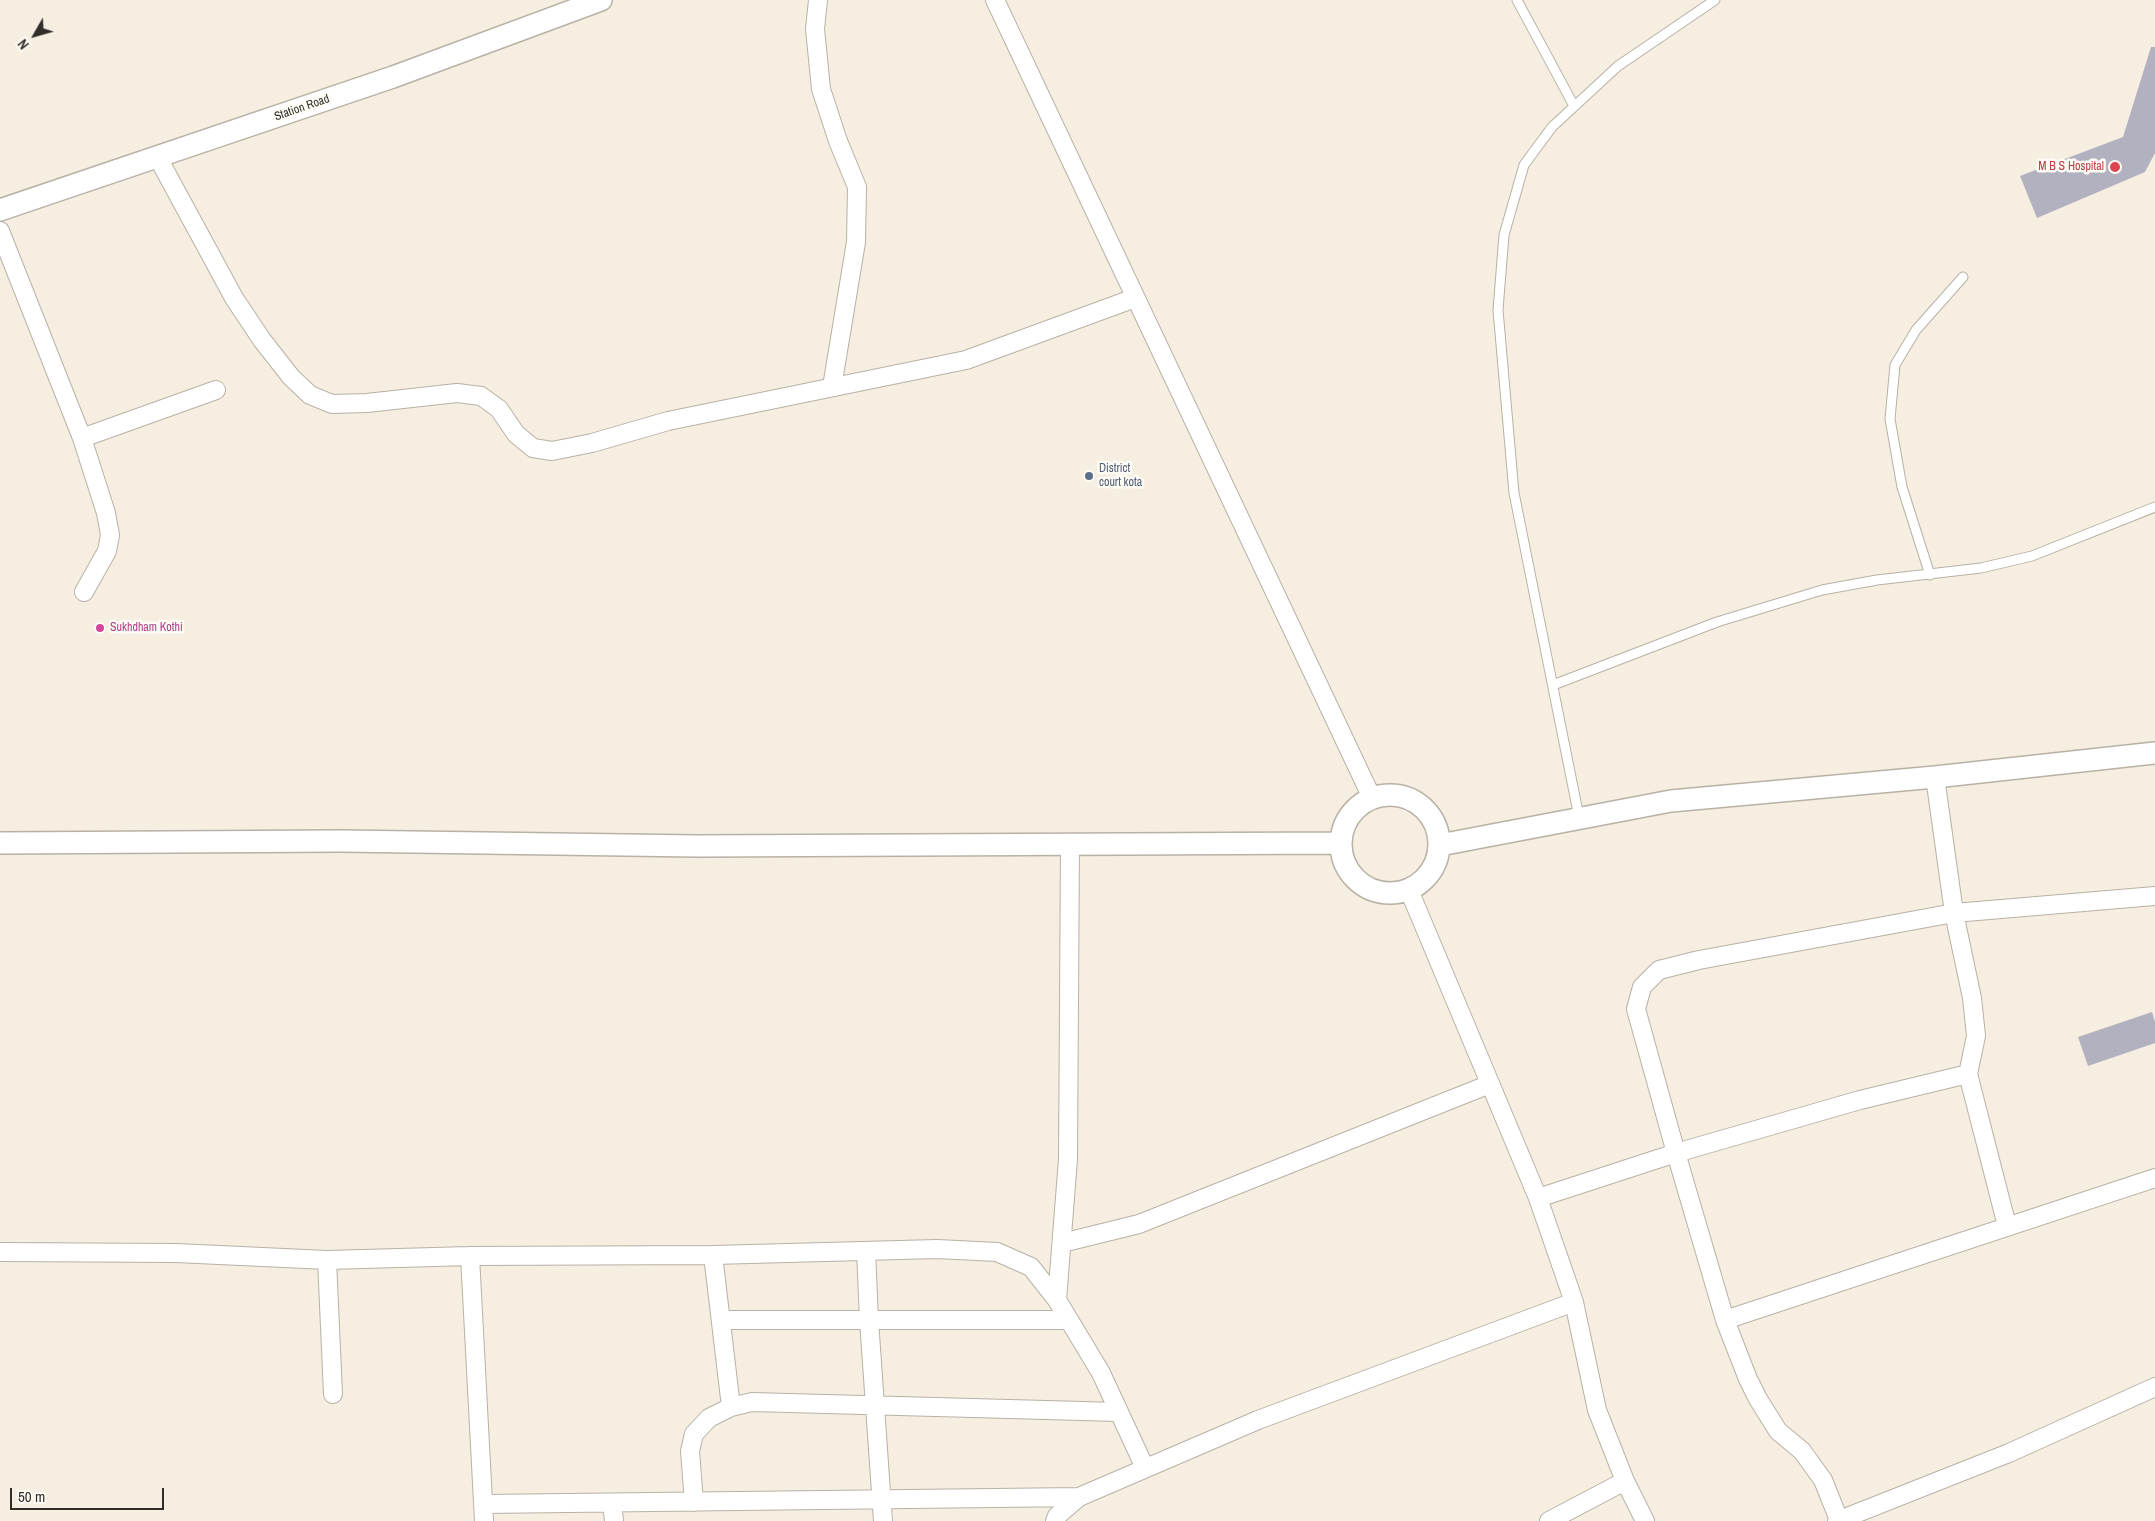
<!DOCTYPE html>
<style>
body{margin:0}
#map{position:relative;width:2155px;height:1521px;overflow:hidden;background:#f5eee1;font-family:"Archivo Narrow",sans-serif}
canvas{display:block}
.north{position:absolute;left:10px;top:10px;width:50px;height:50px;-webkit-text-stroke:4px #fffcf6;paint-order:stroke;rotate:232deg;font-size:14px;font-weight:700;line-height:20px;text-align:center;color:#312e2a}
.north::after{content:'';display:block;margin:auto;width:18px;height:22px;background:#312e2a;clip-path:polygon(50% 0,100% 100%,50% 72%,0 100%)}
.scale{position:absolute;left:10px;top:1488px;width:154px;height:22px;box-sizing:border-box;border:2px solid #312e2a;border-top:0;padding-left:6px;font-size:15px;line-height:18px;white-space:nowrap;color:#312e2a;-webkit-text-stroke:4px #fffcf6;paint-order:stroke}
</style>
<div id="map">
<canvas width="2155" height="1521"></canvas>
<div class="north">N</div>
<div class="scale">50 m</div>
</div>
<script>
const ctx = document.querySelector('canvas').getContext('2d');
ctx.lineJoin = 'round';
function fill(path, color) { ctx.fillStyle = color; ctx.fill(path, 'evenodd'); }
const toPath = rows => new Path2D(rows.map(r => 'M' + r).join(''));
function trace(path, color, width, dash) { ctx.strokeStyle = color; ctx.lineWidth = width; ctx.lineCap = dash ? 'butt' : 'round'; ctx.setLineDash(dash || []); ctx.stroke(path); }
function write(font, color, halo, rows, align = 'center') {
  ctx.font = font + ' "Archivo Narrow",sans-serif'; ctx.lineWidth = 5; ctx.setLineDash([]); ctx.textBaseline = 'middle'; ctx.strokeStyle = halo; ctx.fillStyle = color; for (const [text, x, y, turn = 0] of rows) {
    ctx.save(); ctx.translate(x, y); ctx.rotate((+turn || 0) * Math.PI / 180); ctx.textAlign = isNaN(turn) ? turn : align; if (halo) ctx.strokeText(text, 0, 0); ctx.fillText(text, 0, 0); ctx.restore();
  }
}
const building = toPath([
 [2151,47,2155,47,2155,153,2145,172,2037,218,2020,176,2123,137],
 [2152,1012,2155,1022,2155,1043,2088,1066,2078,1037]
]);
const service = toPath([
 [1517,0,1574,106],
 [1930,575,1902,487,1890,419,1895,365,1916,330,1963,277],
 [1553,685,1717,622,1822,590,1877,580,1981,568,2032,556,2155,507],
 [1579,817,1514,493,1498,310,1504,235,1524,165,1552,127,1618,66,1715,0]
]);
const minor = toPath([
 [818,0,815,29,821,89,838,141,857,187,856,242,832,387],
 [995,0,1372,798],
 [157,156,234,298,262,340,291,377,310,395,332,404,367,403,457,393,481,396,499,409,516,434,533,448,552,451,592,443,668,421,966,360,1135,298],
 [0,231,82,438,106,513,110,535,107,551,84,592],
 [82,438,216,390],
 [1935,777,1954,913,1972,998,1976,1036,1968,1074,2007,1226],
 [1409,890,1538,1198,1574,1302,1597,1410,1625,1481,1645,1521],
 [1538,1198,1676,1153,1860,1100,1968,1074],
 [1062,1243,1139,1224,1490,1084],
 [866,1251,869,1320,883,1521],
 [0,1252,176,1253,327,1260,470,1256,713,1255,937,1249,997,1252,1031,1267,1057,1300,1101,1373,1145,1468],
 [713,1255,731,1407],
 [470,1256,484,1521],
 [327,1260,333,1394],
 [1057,1300,1068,1159,1070,845],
 [721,1320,1069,1320],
 [1725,1320,2155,1178],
 [694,1502,690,1451,694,1434,709,1418,731,1407,752,1402,1119,1412],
 [612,1503,614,1521],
 [483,1504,1079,1497],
 [1839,1520,1823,1480,1802,1451,1778,1431,1758,1399,1748,1379,1725,1320,1676,1153,1636,1009,1642,987,1659,970,1699,960,1954,913,2155,896],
 [1055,1521,1057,1516,1079,1497,1258,1420,1574,1302],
 [1549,1521,1625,1481],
 [1837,1521,2009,1453,2155,1387]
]);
const tertiary = toPath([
 [0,210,393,77,601,0],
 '1341 844a49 49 0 1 1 98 0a49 49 0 1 1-98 0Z',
 [0,843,341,841,697,846,1341,843],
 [1440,845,1671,801,1935,777,2155,753]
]);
const markers = [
 [2115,167,6,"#e0444e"],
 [1089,476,5,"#5c6f8a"],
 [100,628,5,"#d1479c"]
];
const streetNames = [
 ["Station Road",302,108,-19]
];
const healthNames = [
 ["M B S Hospital",2104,167]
];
const serviceNames = [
 ["District",1099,469],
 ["court kota",1099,483]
];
const hotelNames = [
 ["Sukhdham Kothi",110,628]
];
fill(building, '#b2b1bf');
trace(service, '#b8b1a5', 11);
trace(minor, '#b8b1a5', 20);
trace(tertiary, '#b8b1a5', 24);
trace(service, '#fff', 9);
trace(minor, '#fff', 18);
trace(tertiary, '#fff', 21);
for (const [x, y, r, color] of markers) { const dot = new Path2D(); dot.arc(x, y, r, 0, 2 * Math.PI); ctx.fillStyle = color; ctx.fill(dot); trace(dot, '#fffcf6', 2); }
write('12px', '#312e2a', '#fffcf6', streetNames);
write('12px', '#be3a42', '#fffcf6', healthNames, 'right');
write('12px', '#4e5e75', '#fffcf6', serviceNames, 'left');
write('12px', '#b23c85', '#fffcf6', hotelNames, 'left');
</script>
